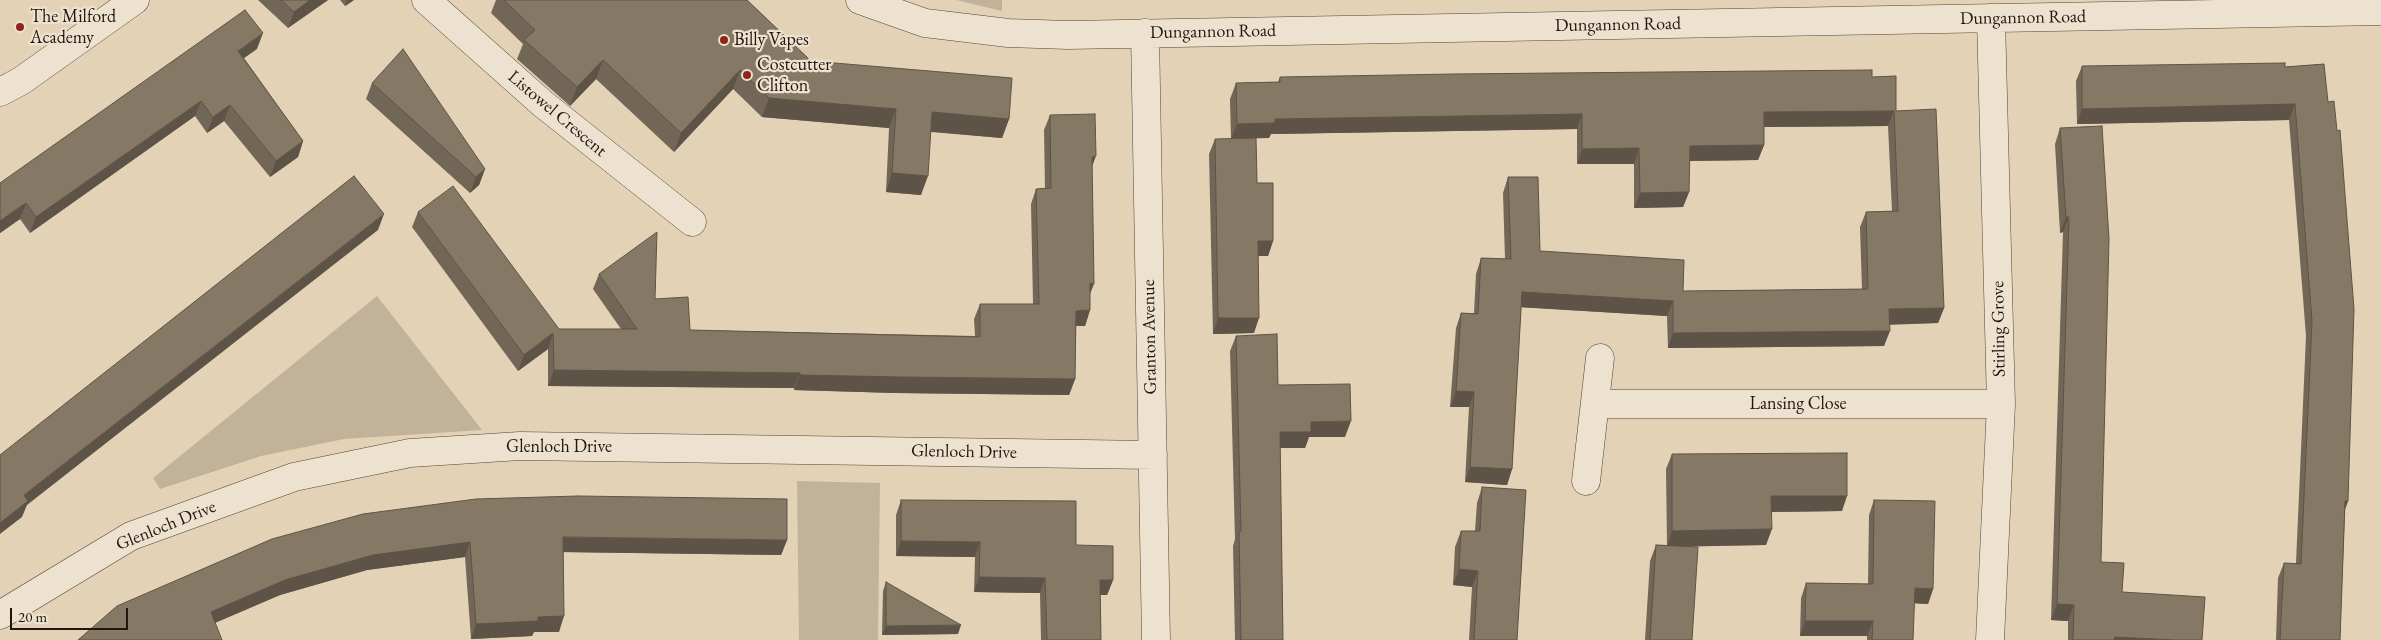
<!DOCTYPE html>
<style>
body{margin:0}
#map{position:relative;width:2381px;height:640px;overflow:hidden;background:#e3d2b5;font-family:"EB Garamond",serif}
canvas{display:block}
.scale{position:absolute;left:10px;top:608px;width:118px;height:22px;box-sizing:border-box;border:2px solid #20160e;border-top:0;padding-left:6px;font-size:15px;line-height:18px;white-space:nowrap;color:#20160e;-webkit-text-stroke:4px #ede2cf;paint-order:stroke}
</style>
<div id="map">
<canvas width="2381" height="640"></canvas>
<div class="scale">20 m</div>
</div>
<script>
const ctx = document.querySelector('canvas').getContext('2d');
ctx.lineJoin = 'round';
function fill(path, color) { ctx.fillStyle = color; ctx.fill(path, 'evenodd'); }
const toPath = rows => new Path2D(rows.map(r => 'M' + r).join(''));
function trace(path, color, width, dash) { ctx.strokeStyle = color; ctx.lineWidth = width; ctx.lineCap = dash ? 'butt' : 'round'; ctx.setLineDash(dash || []); ctx.stroke(path); }
function write(font, color, halo, rows, align = 'center') {
  ctx.font = font + ' "EB Garamond",serif'; ctx.lineWidth = 4.5; ctx.setLineDash([]); ctx.textBaseline = 'middle'; ctx.strokeStyle = halo; ctx.fillStyle = color; for (const [text, x, y, turn = 0] of rows) {
    ctx.save(); ctx.translate(x, y); ctx.rotate((+turn || 0) * Math.PI / 180); ctx.textAlign = isNaN(turn) ? turn : align; if (halo) ctx.strokeText(text, 0, 0); ctx.fillText(text, 0, 0); ctx.restore();
  }
}
const green = toPath([
 [956,0,1002,0,1002,11],
 [377,296,482,430,344,439,261,456,160,489,153,478],
 [797,481,880,483,878,640,799,640]
]);
const minor = toPath([
 [426,0,543,104,692,222],
 [860,0,925,23,1008,33,1068,35,2381,11],
 [1145,33,1156,640],
 [0,92,21,81,135,0],
 [1595,404,2001,404],
 [1586,481,1600,358],
 [0,615,131,536,294,477,410,453,520,446,1153,455],
 [1990,640,2001,404,1991,18]
]);
const wall = toPath([
 [258,0,328,0,288,28],
 [340,0,354,0,345,6],
 [496,0,747,0,811,61,1009,119,1002,138,931,132,921,195,886,192,889,128,762,117,733,89,674,152,596,79,570,106,517,59,523,44,491,13],
 [257,49,244,58,303,141,298,157,270,177,224,121,207,133,195,116,30,233,20,219,0,233,0,183],
 [2324,64,2348,501,2345,510,2340,640,2276,640,2278,578,2284,563,2296,563,2306,336,2289,120,2077,124,2076,81,2082,66,2285,67],
 [1280,77,1872,77,1896,111,1944,308,1938,323,1890,324,1884,346,1668,348,1667,316,1521,307,1512,469,1507,485,1465,482,1469,407,1450,407,1456,328,1461,313,1474,313,1476,274,1481,258,1505,259,1503,193,1508,177,1540,251,1683,291,1862,289,1860,227,1866,212,1892,211,1888,126,1764,127,1764,145,1758,160,1689,161,1689,192,1683,207,1634,208,1634,164,1577,164,1577,129,1271,134,1269,138,1256,138,1257,183,1273,241,1268,256,1258,256,1254,333,1213,334,1209,154,1215,139,1231,139,1230,99,1236,83,1278,82],
 [372,83,485,169,479,185,470,193,366,99],
 [1050,115,1092,166,1090,295,1090,310,1085,326,1076,326,1075,379,1069,395,896,393,794,390,794,388,548,386,548,349,518,371,412,227,418,212,559,329,621,329,593,289,599,274,655,299,690,330,975,336,974,319,980,304,1033,304,1031,204,1036,189,1045,188,1044,130],
 [2060,128,2101,562,2122,592,2202,640,2068,640,2068,621,2051,620,2063,232,2060,233,2055,144],
 [1236,336,1278,385,1345,437,1309,437,1305,448,1280,448,1283,640,1235,640,1233,546,1235,539,1230,351],
 [1672,454,1842,511,1771,512,1766,545,1686,546,1692,640,1645,640,1650,561,1656,545,1667,545,1666,469],
 [1482,487,1517,640,1469,640,1472,587,1453,585,1455,547,1461,531,1475,531,1477,503],
 [901,500,1076,545,1113,580,1107,595,1100,595,1101,640,1041,640,1040,593,974,592,975,557,896,556,896,515],
 [1874,500,1933,589,1928,604,1914,603,1913,640,1867,640,1867,636,1800,636,1801,598,1806,583,1868,584,1869,515],
 [272,539,787,540,781,555,563,552,559,632,534,632,532,636,471,639,465,557,367,570,280,595,215,623,78,640],
 [886,582,958,634,882,635,883,591]
]);
const shadedWall = toPath([
 [310,0,328,0,288,28,294,12],
 [347,0,354,0,345,6],
 [263,33,257,49,232,66,238,51],
 [603,60,596,79,570,106,577,87],
 [740,70,733,89,674,152,681,133],
 [769,98,896,109,889,128,762,117],
 [201,101,195,116,30,233,36,217],
 [2295,104,2289,120,2077,124,2082,109],
 [230,105,224,121,207,133,213,117],
 [1894,111,1888,126,1758,127,1764,112],
 [932,112,1009,119,1002,138,925,131],
 [1582,114,1577,129,1271,134,1269,138,1231,139,1237,124,1275,119],
 [303,141,298,157,270,177,276,161],
 [1764,145,1758,160,1684,161,1690,146],
 [1639,148,1634,164,1577,164,1582,149],
 [1096,156,1090,172,1092,157],
 [485,169,479,185,470,193,476,177],
 [892,173,928,176,921,195,886,192],
 [1689,192,1683,207,1634,208,1640,193],
 [26,203,20,219,0,233,0,221],
 [384,214,378,230,27,505,22,517,0,534,0,523,24,495],
 [2066,217,2069,217,2063,232,2060,233],
 [1258,241,1273,241,1268,256,1252,256],
 [1090,283,1094,284,1088,299],
 [1522,292,1673,301,1667,316,1517,307],
 [1944,308,1938,323,1884,325,1889,309],
 [1090,310,1085,326,1070,326,1076,311],
 [1218,318,1259,318,1254,333,1213,334],
 [1890,331,1884,346,1668,348,1673,333],
 [553,333,548,349,518,371,524,355],
 [554,370,800,373,794,388,548,386],
 [800,375,1075,379,1069,395,896,393,794,390],
 [1456,391,1474,392,1469,407,1450,407],
 [1351,421,1345,437,1309,437,1305,448,1274,448,1280,432,1311,422],
 [1470,467,1512,469,1507,485,1465,482],
 [1771,496,1847,496,1842,511,1765,512],
 [2345,501,2348,501,2342,516],
 [1772,529,1766,545,1667,547,1672,531],
 [563,537,787,540,781,555,558,552],
 [901,541,980,542,975,557,896,556],
 [470,542,465,557,367,570,280,595,205,627,211,612,285,580,373,555],
 [1459,569,1478,571,1472,587,1453,585],
 [979,577,1045,578,1040,593,974,592],
 [1100,580,1113,580,1107,595,1094,595],
 [1915,588,1933,589,1928,604,1909,603],
 [2057,604,2074,605,2068,621,2051,620],
 [564,616,559,632,534,632,532,636,471,639,476,624,538,617],
 [1805,621,1873,621,1867,636,1800,636],
 [961,625,958,634,882,635,886,626],
 [2115,637,2174,640,2114,640]
]);
const building = toPath([
 [281,0,310,0,294,12,281,0],
 [504,0,747,0,811,61,1012,78,1009,119,932,112,928,176,892,173,896,109,769,98,740,70,681,133,603,60,577,87,524,40,535,30,504,0],
 [245,10,263,33,238,51,303,141,276,161,230,105,213,117,201,101,36,217,26,203,0,221,0,183,245,10],
 [403,49,485,169,476,177,372,83,403,49],
 [2285,63,2285,67,2324,64,2328,102,2334,101,2337,131,2340,130,2354,309,2348,501,2345,501,2340,640,2280,640,2284,563,2301,564,2312,321,2295,104,2082,109,2082,66,2285,63],
 [1872,70,1872,77,1896,76,1896,111,1936,109,1944,308,1889,309,1890,331,1673,333,1673,301,1522,292,1512,469,1470,467,1474,392,1456,391,1461,313,1478,314,1481,258,1511,259,1508,177,1538,177,1540,251,1684,260,1683,291,1868,289,1866,212,1898,211,1894,111,1764,112,1764,145,1690,146,1689,192,1640,193,1639,148,1582,149,1582,114,1275,119,1275,123,1237,124,1236,83,1280,82,1280,77,1453,74,1872,70],
 [1095,114,1096,156,1092,157,1094,284,1090,283,1090,310,1076,311,1075,379,902,377,800,375,800,373,554,370,553,333,524,355,418,212,453,186,559,329,637,329,599,274,657,232,655,299,688,297,690,330,980,337,980,304,1039,304,1036,189,1051,188,1050,115,1095,114],
 [2102,126,2109,239,2101,562,2124,563,2122,592,2205,597,2202,640,2174,640,2115,637,2114,640,2073,640,2074,605,2057,604,2069,217,2066,217,2060,128,2102,126],
 [1256,138,1257,183,1273,183,1273,241,1258,241,1259,318,1218,318,1215,139,1256,138],
 [354,176,384,214,24,495,28,501,0,523,0,455,354,176],
 [1277,334,1278,385,1350,384,1351,421,1311,422,1311,432,1280,432,1283,640,1241,640,1239,531,1241,531,1236,336,1277,334],
 [1847,453,1847,496,1771,496,1772,529,1672,531,1672,454,1847,453],
 [1482,487,1526,490,1517,640,1474,640,1478,571,1459,569,1461,531,1480,531,1482,487],
 [578,496,787,499,787,540,563,537,564,616,538,617,538,621,476,624,470,542,373,555,285,580,211,612,222,640,78,640,117,606,272,539,363,514,476,499,578,496],
 [901,500,1076,501,1076,545,1113,546,1113,580,1100,580,1101,640,1047,640,1045,578,979,577,980,542,901,541,901,500],
 [1874,500,1935,501,1933,589,1915,588,1913,640,1872,640,1873,621,1805,621,1806,583,1873,584,1874,500],
 [1656,545,1698,547,1692,640,1650,640,1656,545],
 [886,582,961,625,886,626,886,582]
]);
const markers = [
 [20,27,5,"#8f2418"],
 [724,40,5,"#8f2418"],
 [747,75,5,"#8f2418"]
];
const poiNames = [
 ["The Milford",30,17],
 ["Academy",30,38],
 ["Billy Vapes",734,40],
 ["Costcutter",757,65],
 ["Clifton",757,86]
];
const streetNames = [
 ["Dungannon Road",2023,18,-1],
 ["Dungannon Road",1618,25,-1],
 ["Dungannon Road",1213,32,-1],
 ["Listowel Crescent",557,114,40],
 ["Stirling Grove",1999,329,-91],
 ["Granton Avenue",1150,337,-91],
 ["Lansing Close",1798,404],
 ["Glenloch Drive",559,447],
 ["Glenloch Drive",964,452,1],
 ["Glenloch Drive",166,526,-22]
];
fill(green, '#c2b299');
trace(minor, '#514538', 29);
trace(minor, '#ede2cf', 28);
fill(wall, '#726757');
fill(shadedWall, '#5d5447');
fill(building, '#857865');
trace(building, '#5d5447', 1);
for (const [x, y, r, color] of markers) { const dot = new Path2D(); dot.arc(x, y, r, 0, 2 * Math.PI); ctx.fillStyle = color; ctx.fill(dot); trace(dot, '#ede2cf', 2); }
write('18px', '#20160e', '#ede2cf', poiNames, 'left');
write('18px', '#20160e', '#ede2cf', streetNames);
</script>
